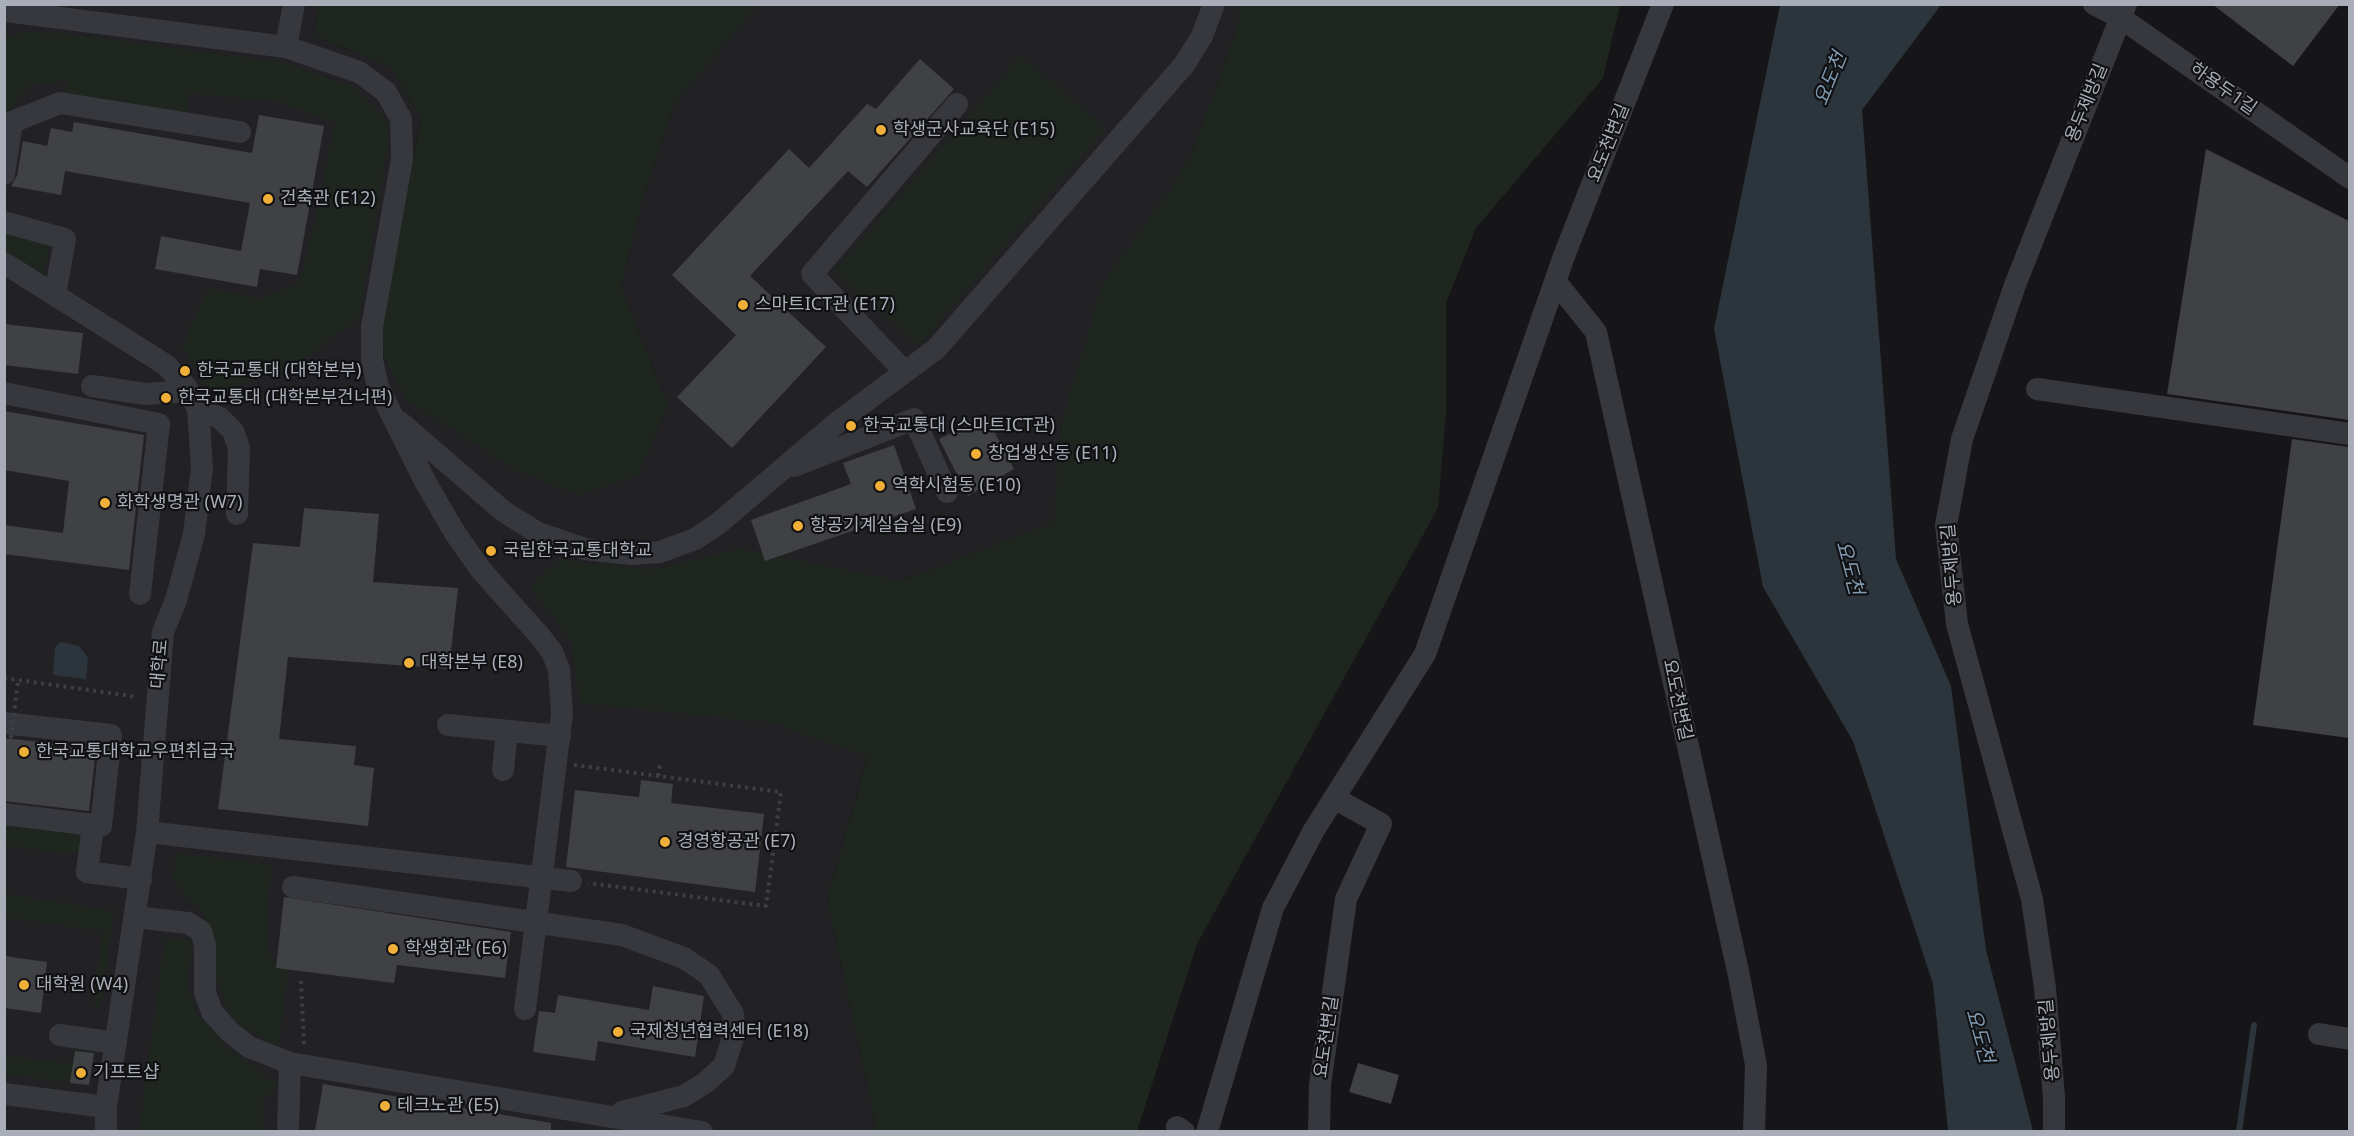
<!DOCTYPE html>
<meta charset="utf-8">
<style>
body{margin:0}
#map{position:relative;width:2354px;height:1136px;overflow:hidden;background:#161618;font-family:"Noto Sans",sans-serif}
canvas{display:block}
.frame{position:absolute;inset:0;border:6px solid #a8adb8;pointer-events:none}
</style>
<div id="map">
<canvas width="2354" height="1136"></canvas>
<div class="frame"></div>
</div>
<script>
const ctx = document.querySelector('canvas').getContext('2d');
ctx.lineJoin = 'round';
function fill(path, color) { ctx.fillStyle = color; ctx.fill(path, 'evenodd'); }
const toPath = rows => new Path2D(rows.map(r => 'M' + r).join(''));
function trace(path, color, width, dash) { ctx.strokeStyle = color; ctx.lineWidth = width; ctx.lineCap = dash ? 'butt' : 'round'; ctx.setLineDash(dash || []); ctx.stroke(path); }
function write(font, color, halo, rows, align = 'center') {
  ctx.font = font + ' "Noto Sans","Noto Sans KR",sans-serif'; ctx.lineWidth = 4.5; ctx.setLineDash([]); ctx.textBaseline = 'middle'; ctx.strokeStyle = halo; ctx.fillStyle = color; for (const [text, x, y, turn = 0] of rows) {
    ctx.save(); ctx.translate(x, y); ctx.rotate((+turn || 0) * Math.PI / 180); ctx.textAlign = isNaN(turn) ? turn : align; if (halo) ctx.strokeText(text, 0, 0); ctx.fillText(text, 0, 0); ctx.restore();
  }
}
const built = toPath([
 [5,5,319,5,314,35,392,68,421,119,381,326,384,358,406,399,513,469,639,474,668,405,621,287,644,193,676,102,758,5,1240,5,1239,24,1192,153,1173,186,1061,425,1055,522,901,581,883,703,827,899,875,1121,873,1131,5,1132]
]);
const green = toPath([
 [319,5,758,5,676,102,644,193,621,287,668,405,639,474,579,495,513,469,406,399,384,358,381,326,421,119,392,68,314,35],
 [1240,5,1620,5,1603,78,1476,228,1446,303,1446,413,1438,508,1197,944,1137,1131,873,1131,875,1121,827,899,868,757,774,723,580,703,571,641,531,587,559,560,652,570,738,549,901,581,1054,522,1061,425,1103,283,1173,186,1192,153,1239,24],
 [26,32,68,34,284,63,353,87,385,119,389,138,359,317,297,364,235,386,207,387,183,349,196,313,209,288,261,299,299,283,318,211,335,122,280,102,189,93,186,112,66,95,67,80,29,86,5,115,5,38],
 [1021,56,1106,128,919,345,834,272],
 [4,226,50,243,43,275,5,250],
 [4,816,81,829,80,848,77,852,65,854,5,845],
 [177,853,272,865,267,907,268,951,276,968,288,970,279,1046,241,1026,231,1014,222,995,213,966,207,922,198,907,185,896,173,877],
 [6,894,114,911,100,1008,93,1005,103,931,5,917],
 [165,938,189,939,192,952,188,973,189,991,197,1014,226,1047,279,1087,262,1098,263,1131,139,1132],
 [75,1048,94,1050,89,1085,5,1074,5,1056,72,1064]
]);
const water = toPath([
 [1780,5,1941,5,1862,110,1896,559,1951,686,1986,950,2033,1131,1948,1131,1933,984,1853,741,1763,587,1714,329],
 [61,642,79,646,88,658,86,679,53,675,55,647]
]);
const stream = toPath([
 [2239,1132,2254,1025]
]);
const building = toPath([
 [2212,4,2340,4,2293,66],
 [920,59,954,89,867,187,848,171,750,276,826,347,732,448,677,397,736,335,672,275,789,149,809,168,867,104,876,109],
 [259,115,324,126,297,275,260,269,257,287,155,269,161,236,241,251,250,203,65,171,61,195,11,186,17,176,23,141,47,146,51,128,72,132,74,122,252,153],
 [2206,149,2349,221,2349,420,2167,394],
 [4,324,83,333,78,374,4,365],
 [4,411,144,435,129,570,4,554,4,525,63,533,69,481,4,470],
 [986,416,1014,469,968,496,939,439],
 [2292,439,2349,447,2349,738,2253,725],
 [894,445,916,509,765,561,751,520,851,484,843,463],
 [304,508,379,514,373,582,458,588,449,669,288,657,279,739,356,746,354,765,374,768,368,826,218,809,253,543,300,547],
 [4,738,96,748,89,811,4,801],
 [641,780,673,784,671,803,764,814,755,892,566,867,575,790,639,797],
 [284,897,511,932,505,978,397,965,394,983,276,968],
 [4,956,47,962,41,1013,4,1008],
 [653,986,704,996,695,1057,598,1041,595,1061,533,1052,539,1011,555,1013,558,995,649,1010],
 [75,1051,94,1053,89,1085,70,1083],
 [1358,1063,1399,1075,1391,1104,1349,1092],
 [323,1084,551,1123,551,1131,315,1131]
]);
const path = toPath([
 [4,678,138,697],
 [574,765,781,792,766,906,588,883],
 [658,776,660,765],
 [301,981,304,1046]
]);
const minor = toPath([
 [2094,4,2121,18,2350,178],
 [6,11,286,47,359,72,386,92,401,119,402,159,372,327,372,360,378,387,427,485,455,533,481,570,539,635,552,652,559,669,562,714,525,1009],
 [286,47,294,4],
 [4,174,12,122,60,103,240,132],
 [4,222,65,239,55,295],
 [4,263,166,365,186,387,198,409,202,468,194,534,176,600,163,632,147,832,106,1107,106,1132],
 [1556,282,1596,332,1738,971,1756,1065,1754,1132],
 [905,372,936,349,1184,65,1202,36,1214,4],
 [92,386,146,394,188,391],
 [2037,389,2350,434],
 [4,393,159,424,140,594],
 [198,409,220,418,233,431,239,448,237,514],
 [400,422,503,511,538,533,585,549,632,554,660,552,695,539,719,523,839,421,905,372,812,274,957,104],
 [794,466,914,419,947,492],
 [4,723,111,735,101,826,93,825],
 [448,725,560,736],
 [503,770,507,731],
 [4,814,93,825,87,872,141,879],
 [147,832,571,881],
 [293,887,622,935,684,958,709,975,733,1014,735,1031,724,1066,705,1083,684,1096,622,1112],
 [135,917,188,923,201,931,205,945,205,993,212,1012,229,1031,249,1047,290,1063,702,1132],
 [2319,1034,2350,1039],
 [60,1035,116,1043],
 [4,1094,106,1107],
 [1177,1127,1184,1132],
 [288,1132,290,1063],
 [1207,1132,1273,908,1314,830,1425,654,1564,256,1663,4],
 [1319,1132,1320,1085,1346,899,1381,824,1334,798],
 [2054,1132,2054,1098,2045,988,2032,899,1957,624,1946,525,1962,439,2015,285,2126,4]
]);
const pathBridge = toPath([
 [11,738,18,681]
]);
const markers = [
 [881,130,6,"#efaf38"],
 [268,199,6,"#efaf38"],
 [743,305,6,"#efaf38"],
 [185,371,6,"#efaf38"],
 [166,398,6,"#efaf38"],
 [851,426,6,"#efaf38"],
 [976,454,6,"#efaf38"],
 [880,486,6,"#efaf38"],
 [105,503,6,"#efaf38"],
 [798,526,6,"#efaf38"],
 [491,551,6,"#efaf38"],
 [409,663,6,"#efaf38"],
 [24,752,6,"#efaf38"],
 [665,842,6,"#efaf38"],
 [393,949,6,"#efaf38"],
 [24,985,6,"#efaf38"],
 [618,1032,6,"#efaf38"],
 [81,1073,6,"#efaf38"],
 [385,1106,6,"#efaf38"]
];
const streetNames = [
 ["하용두1길",2223,89,35],
 ["용두제방길",2087,103,-68],
 ["요도천변길",1609,143,-68],
 ["용두제방길",1952,565,-95],
 ["대학로",160,664,-85],
 ["요도천변길",1677,700,78],
 ["요도천변길",1327,1037,-82],
 ["용두제방길",2050,1040,-95]
];
const poiNames = [
 ["학생군사교육단 (E15)",893,130],
 ["건축관 (E12)",280,199],
 ["스마트ICT관 (E17)",755,305],
 ["한국교통대 (대학본부)",197,371],
 ["한국교통대 (대학본부건너편)",178,398],
 ["한국교통대 (스마트ICT관)",863,426],
 ["창업생산동 (E11)",988,454],
 ["역학시험동 (E10)",892,486],
 ["화학생명관 (W7)",117,503],
 ["항공기계실습실 (E9)",810,526],
 ["국립한국교통대학교",503,551],
 ["대학본부 (E8)",421,663],
 ["한국교통대학교우편취급국",36,752],
 ["경영항공관 (E7)",677,842],
 ["학생회관 (E6)",405,949],
 ["대학원 (W4)",36,985],
 ["국제청년협력센터 (E18)",630,1032],
 ["기프트샵",93,1073],
 ["테크노관 (E5)",397,1106]
];
const waterNames = [
 ["요도천",1831,79,-68],
 ["요도천",1849,568,75],
 ["요도천",1979,1036,74]
];
fill(built, '#222225');
fill(green, '#1e261f');
fill(water, '#2c353c');
trace(stream, '#2c353c', 6);
fill(building, '#404145');
trace(path, '#3d3f44', 4, [3, 4.5]);
trace(minor, '#37383d', 22);
trace(pathBridge, '#3d3f44', 4, [3, 4.5]);
for (const [x, y, r, color] of markers) { const dot = new Path2D(); dot.arc(x, y, r, 0, 2 * Math.PI); ctx.fillStyle = color; ctx.fill(dot); trace(dot, '#111113', 2); }
write('18px', '#a8adb8', '#111113', streetNames);
write('18px', '#a8adb8', '#111113', poiNames, 'left');
write('italic 20px', '#809bb2', '#111113', waterNames);
</script>
